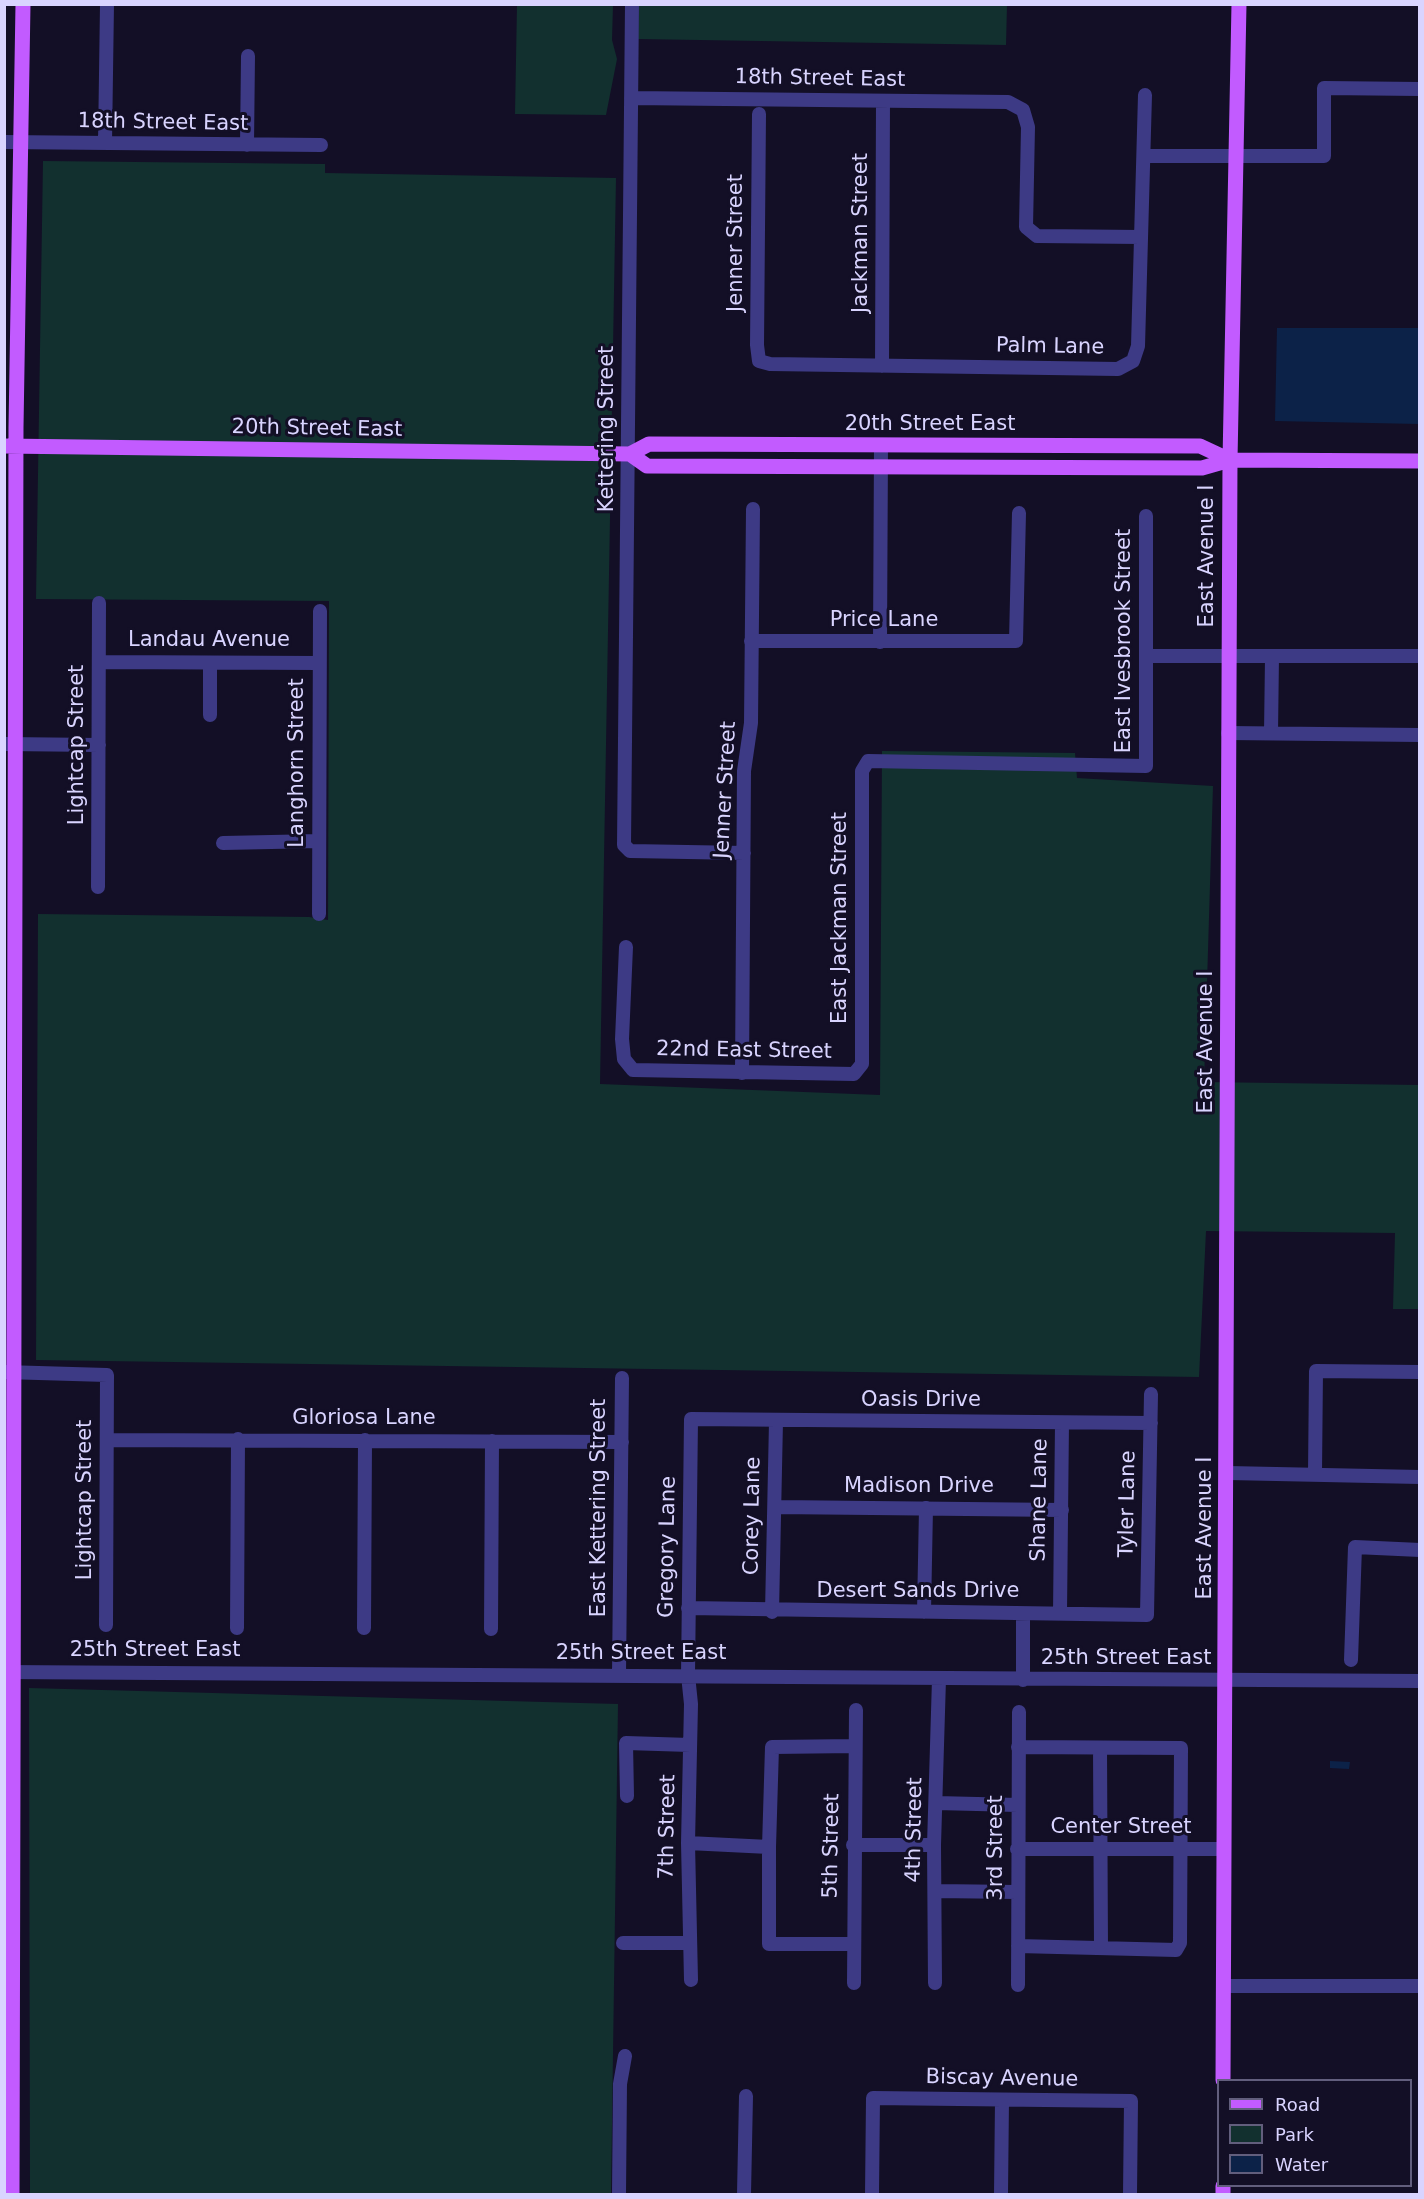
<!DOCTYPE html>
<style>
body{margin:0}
#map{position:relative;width:1424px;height:2199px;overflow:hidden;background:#130f26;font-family:"DejaVu Sans",sans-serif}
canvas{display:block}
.frame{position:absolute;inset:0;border:6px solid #d9d4ff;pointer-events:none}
.legend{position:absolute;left:1217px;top:2079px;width:195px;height:108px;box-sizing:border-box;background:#130f26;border:2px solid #625e7d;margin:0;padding:8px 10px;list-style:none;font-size:18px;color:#d9d4ff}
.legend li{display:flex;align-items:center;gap:12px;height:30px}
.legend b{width:30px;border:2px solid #625e7d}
</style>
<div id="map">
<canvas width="1424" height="2199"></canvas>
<div class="frame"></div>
<ul class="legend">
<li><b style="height:8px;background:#c25bff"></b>Road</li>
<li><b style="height:16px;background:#12302f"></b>Park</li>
<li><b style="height:16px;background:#0c2248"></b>Water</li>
</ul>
</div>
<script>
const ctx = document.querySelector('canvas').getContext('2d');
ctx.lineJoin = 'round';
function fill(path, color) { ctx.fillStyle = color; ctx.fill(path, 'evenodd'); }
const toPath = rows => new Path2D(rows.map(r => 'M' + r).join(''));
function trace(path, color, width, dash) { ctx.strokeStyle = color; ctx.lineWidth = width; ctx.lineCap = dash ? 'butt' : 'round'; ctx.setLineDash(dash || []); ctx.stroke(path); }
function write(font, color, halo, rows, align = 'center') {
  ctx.font = font + ' "DejaVu Sans",sans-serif'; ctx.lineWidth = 6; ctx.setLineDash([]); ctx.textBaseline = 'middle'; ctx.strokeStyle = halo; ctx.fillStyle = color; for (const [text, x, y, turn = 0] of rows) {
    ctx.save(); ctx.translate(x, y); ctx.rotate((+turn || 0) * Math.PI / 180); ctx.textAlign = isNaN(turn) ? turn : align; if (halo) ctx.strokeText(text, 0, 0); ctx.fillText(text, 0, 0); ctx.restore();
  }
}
const green = toPath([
 [517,5,613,5,612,40,617,59,606,115,515,114],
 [639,5,1007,5,1006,45,638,39],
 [43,161,325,164,325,173,616,178,600,1084,880,1095,882,751,1075,753,1077,778,1213,786,1204,1082,1419,1085,1419,1309,1393,1309,1395,1233,1206,1231,1199,1377,36,1360,38,914,309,917,328,920,329,601,36,599],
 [29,1688,618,1704,611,2194,30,2194]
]);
const water = toPath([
 [1277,328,1419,328,1419,424,1275,421],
 [1330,1761,1350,1762,1349,1769,1330,1768]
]);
const minor = toPath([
 [632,4,624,845,630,851,744,853],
 [631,98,1008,102,1023,110,1028,127,1026,227,1037,236,1141,237],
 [759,114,757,345,759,361,770,364,1118,369,1133,361,1138,346,1145,95],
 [4,142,321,145],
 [105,143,107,4],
 [247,145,248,56],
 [1145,156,1324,156,1324,88,1420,89],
 [882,366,883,101],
 [751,641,1016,641,1019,513],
 [880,642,881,446],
 [1146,656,1420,656],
 [99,662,319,663],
 [210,663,210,715],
 [1228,733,1420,735],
 [1271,733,1272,657],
 [4,744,99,745],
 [223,843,319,841],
 [98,887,99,603],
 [319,914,320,611],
 [626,947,622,1039,624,1059,633,1070,854,1074,862,1064,862,771,868,761,1146,766,1146,516],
 [742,1073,744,771,751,723,753,509],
 [4,1372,107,1375,106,1625],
 [107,1440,622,1442],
 [1228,1473,1420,1477],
 [1315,1473,1316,1371,1420,1372],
 [776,1507,1062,1510],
 [688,1608,1147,1615,1151,1394],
 [772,1612,776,1421],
 [924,1612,926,1508],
 [1060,1613,1062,1423],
 [237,1628,238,1439],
 [364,1628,365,1440],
 [491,1629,492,1441],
 [1351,1660,1355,1547,1420,1550],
 [4,1672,1420,1681],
 [619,1675,622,1378],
 [1023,1680,1023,1614],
 [1100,1748,1101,1948],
 [627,1796,626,1743,690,1745],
 [936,1803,1018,1805],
 [688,1843,769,1847],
 [853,1845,934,1845],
 [1017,1849,1224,1849],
 [935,1891,1017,1892],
 [623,1943,690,1943],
 [852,1944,769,1944,769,1847,772,1747,855,1746],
 [1018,1946,1176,1950,1180,1943,1181,1748,1018,1747],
 [691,1980,688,1843,691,1704,688,1675,691,1419,1151,1423],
 [854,1983,856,1710],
 [935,1983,934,1845,939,1679],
 [1018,1985,1019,1712],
 [1224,1986,1420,1986],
 [619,2194,620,2084,625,2056],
 [744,2194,746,2096],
 [872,2194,873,2098,1131,2101,1130,2194],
 [1001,2194,1002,2100]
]);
const major = toPath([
 [4,446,630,454,649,444,1200,446,1230,460],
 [630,454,647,466,1202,468,1230,460,1420,461],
 [1223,2080,1230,460,1239,4],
 [12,2194,16,427,23,4],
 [1223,2194,1223,2186]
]);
const streetNames = [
 ["18th Street East",820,79,1],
 ["18th Street East",163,123,1],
 ["Jackman Street",862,233,-90],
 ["Jenner Street",737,243,-90],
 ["Palm Lane",1050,347,1],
 ["20th Street East",930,425],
 ["20th Street East",317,429,1],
 ["Kettering Street",608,429,-90],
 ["East Avenue I",1208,556,-90],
 ["Price Lane",884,621],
 ["Landau Avenue",209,641],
 ["East Ivesbrook Street",1125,641,-90],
 ["Lightcap Street",78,745,-90],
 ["Langhorn Street",298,763,-90],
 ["Jenner Street",726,790,-87],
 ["East Jackman Street",841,918,-90],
 ["East Avenue I",1207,1042,-90],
 ["22nd East Street",744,1051,1],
 ["Oasis Drive",921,1401],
 ["Gloriosa Lane",364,1419],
 ["Madison Drive",919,1487],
 ["Lightcap Street",86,1500,-90],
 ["Shane Lane",1040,1500,-89],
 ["Tyler Lane",1128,1504,-89],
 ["East Kettering Street",600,1508,-90],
 ["Corey Lane",753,1516,-89],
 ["East Avenue I",1206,1528,-90],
 ["Gregory Lane",668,1547,-89],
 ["Desert Sands Drive",918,1592],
 ["25th Street East",155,1651],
 ["25th Street East",641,1654],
 ["25th Street East",1126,1659],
 ["7th Street",668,1827,-89],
 ["Center Street",1121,1828],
 ["4th Street",915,1830,-89],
 ["5th Street",832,1846,-89],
 ["3rd Street",997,1848,-90],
 ["Biscay Avenue",1002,2079,1]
];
fill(green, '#12302f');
fill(water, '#0c2248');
trace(minor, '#3d3a85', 14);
trace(major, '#c25bff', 15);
write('21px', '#d9d4ff', '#130f26', streetNames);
</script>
